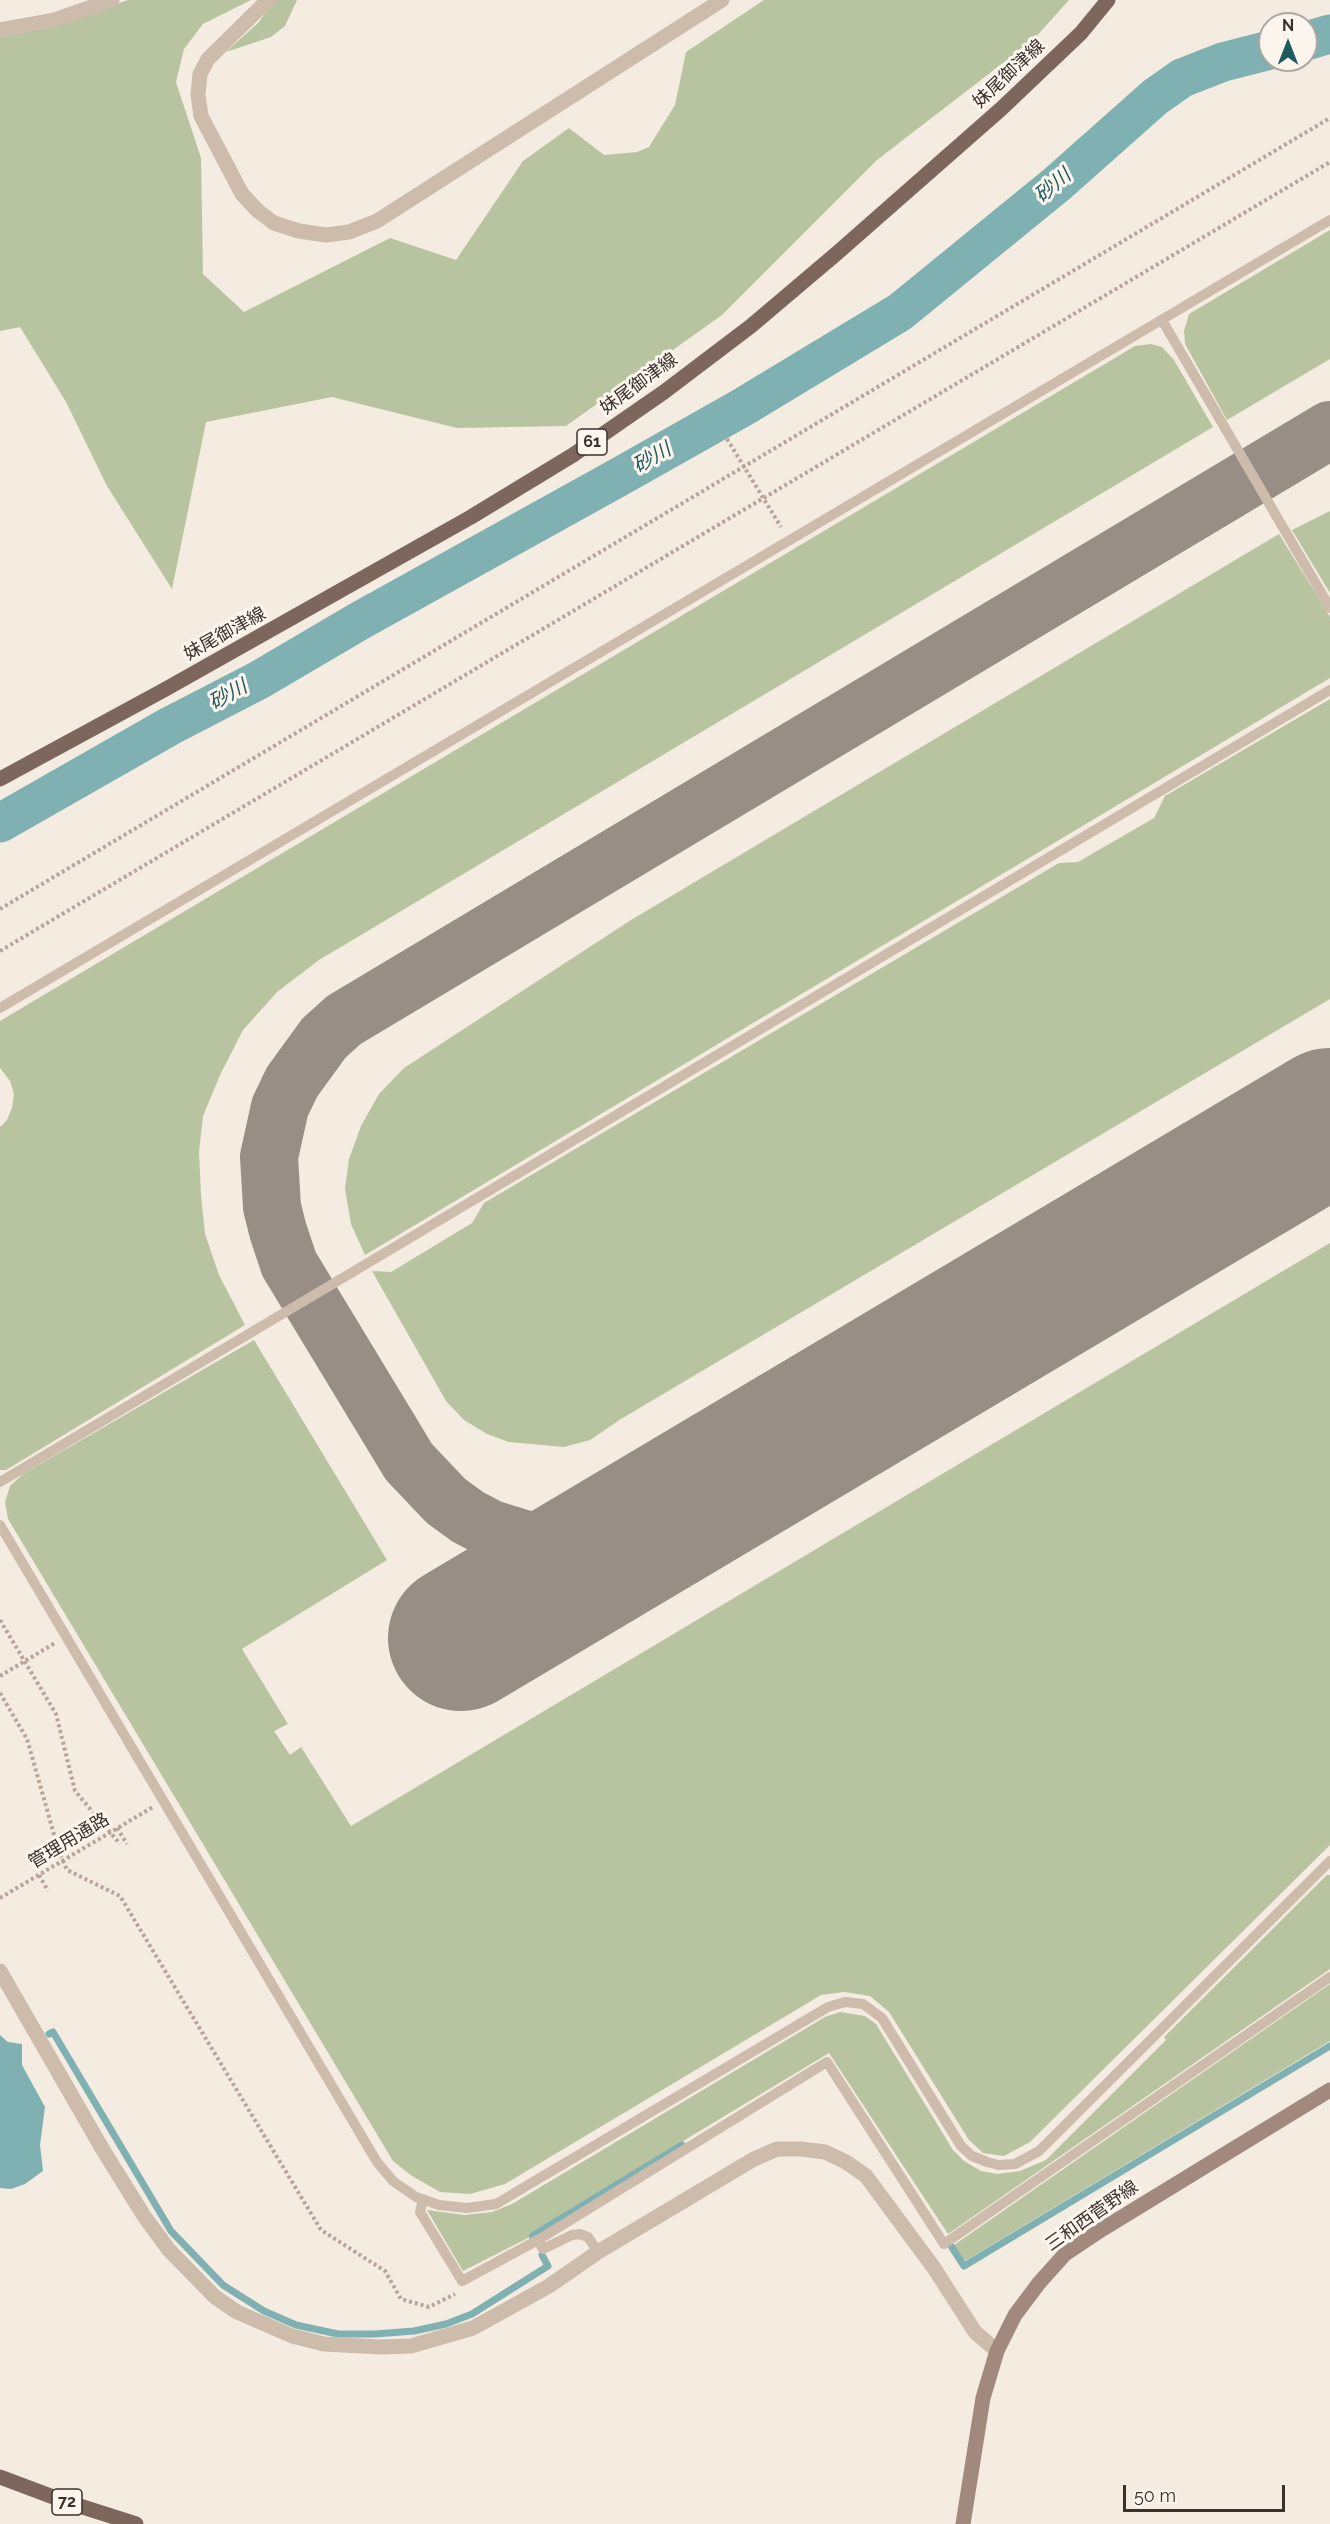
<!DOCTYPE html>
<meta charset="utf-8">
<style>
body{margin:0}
#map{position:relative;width:1330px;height:2524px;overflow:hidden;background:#f4ebe1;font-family:Raleway,sans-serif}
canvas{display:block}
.north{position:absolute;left:1258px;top:12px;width:60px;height:60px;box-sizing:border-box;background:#fbf5ee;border:2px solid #aea6a0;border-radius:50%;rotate:0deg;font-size:16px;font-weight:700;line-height:24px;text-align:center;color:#3b302b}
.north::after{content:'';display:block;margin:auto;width:21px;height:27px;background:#1f5a5e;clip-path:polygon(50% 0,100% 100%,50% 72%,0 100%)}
.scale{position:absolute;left:1123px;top:2485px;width:162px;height:27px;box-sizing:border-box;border:3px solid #3b302b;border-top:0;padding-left:8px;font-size:18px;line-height:21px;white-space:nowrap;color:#3b302b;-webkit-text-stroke:4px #fbf5ee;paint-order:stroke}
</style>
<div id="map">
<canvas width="1330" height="2524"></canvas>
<div class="north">N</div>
<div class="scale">50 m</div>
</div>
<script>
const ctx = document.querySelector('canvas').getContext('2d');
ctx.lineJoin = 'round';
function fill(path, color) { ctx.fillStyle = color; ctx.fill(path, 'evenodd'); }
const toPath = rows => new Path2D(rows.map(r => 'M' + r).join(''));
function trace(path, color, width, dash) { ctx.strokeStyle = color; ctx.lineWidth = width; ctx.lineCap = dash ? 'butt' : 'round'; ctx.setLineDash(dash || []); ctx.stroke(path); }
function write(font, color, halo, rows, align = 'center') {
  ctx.font = font + ' Raleway,"Noto Sans JP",sans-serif'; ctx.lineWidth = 6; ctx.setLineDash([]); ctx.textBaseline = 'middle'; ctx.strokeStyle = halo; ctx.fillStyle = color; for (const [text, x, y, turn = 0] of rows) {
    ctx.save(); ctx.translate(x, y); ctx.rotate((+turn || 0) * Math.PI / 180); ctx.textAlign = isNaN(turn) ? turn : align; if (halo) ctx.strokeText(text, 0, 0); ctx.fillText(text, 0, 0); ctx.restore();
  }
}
const green = toPath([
 [128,0,251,0,203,24,184,49,176,82,201,158,203,274,244,312,390,238,456,260,523,161,569,128,604,155,637,152,649,147,675,105,686,52,764,0,1069,0,1034,39,877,160,722,315,566,426,457,428,332,397,206,422,172,589,107,486,66,402,20,327,0,331,0,36,54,26],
 [274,0,297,0,285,26,271,37,226,52,259,22],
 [1330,230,1330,359,1227,420,1185,344,1184,331,1189,314],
 [1151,344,1162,347,1174,360,1213,427,319,960,277,992,243,1030,220,1075,203,1116,199,1152,201,1195,205,1234,219,1275,245,1325,6,1470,0,1470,0,1127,7,1120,12,1108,14,1094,10,1081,0,1068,0,1021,1135,346],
 [1330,511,1330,593,1292,530],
 [1279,534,1330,617,1330,678,365,1255,351,1224,345,1189,349,1159,361,1126,379,1094,404,1068,631,920],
 [1330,699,1330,999,621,1419,590,1440,564,1447,509,1442,487,1434,464,1420,446,1401,372,1271,391,1272,472,1223,484,1203,1059,863,1078,862,1154,818,1165,796],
 [1330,1243,1330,1845,1030,2142,1004,2156,983,2153,969,2140,889,2012,870,1996,844,1992,821,1995,505,2184,470,2194,440,2192,412,2176,393,2161,8,1519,5,1502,10,1486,23,1474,254,1340,387,1560,242,1649,288,1724,274,1731,290,1755,301,1747,351,1826],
 [1327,1875,1330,1875,1330,1969,948,2234,829,2053,529,2234,528,2238,463,2271,427,2210,464,2215,492,2212,512,2204,825,2017,840,2012,865,2016,876,2024,953,2150,964,2161,981,2171,997,2174,1020,2171,1046,2160,1166,2040,1164,2037],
 [1330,1984,1330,2041,965,2261,954,2245]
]);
const water = toPath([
 [0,2035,8,2042,22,2044,22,2065,45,2107,40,2145,43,2171,25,2184,11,2189,0,2188]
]);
const stream = toPath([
 [49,2034,53,2032,171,2231,223,2285,264,2311,296,2325,338,2334,375,2334,414,2331,446,2324,472,2314,548,2266,542,2255],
 [533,2239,532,2236,682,2145],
 [951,2246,964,2266,1330,2046]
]);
const river = toPath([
 [1306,41,1330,34],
 [0,823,170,726,259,680,361,620,619,477,743,407,900,312,1057,184,1155,97,1182,78,1223,62,1270,50]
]);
const taxiway = toPath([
 [617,1544,586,1548,540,1544,491,1529,468,1517,446,1501,409,1462,289,1264,278,1231,272,1207,269,1157,280,1107,292,1082,324,1038,344,1020,1330,430]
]);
const runway = toPath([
 [461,1638,1330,1121]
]);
const path = toPath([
 [727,439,781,527],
 [0,909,1330,118],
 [0,951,1330,162],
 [0,1620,56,1714,75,1791,120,1844],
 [0,1676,55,1643],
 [0,1693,27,1739,59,1852,67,1870,120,1896,321,2230,385,2271,401,2299,429,2307,455,2294],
 [117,1828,127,1844],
 [39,1875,48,1891]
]);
const service = toPath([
 [1162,320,1330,608],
 [0,1008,1330,220],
 [0,1482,1330,690],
 [0,1525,377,2162,393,2181,416,2197,439,2205,467,2208,496,2204,828,2007,845,2002,863,2004,882,2018,961,2146,972,2156,987,2162,999,2165,1015,2164,1039,2151,1330,1861],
 [423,2199,420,2212,462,2281,538,2240,827,2062,944,2244,1330,1977],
 [538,2240,543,2249,572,2235,580,2234,588,2237,598,2252]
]);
const minor = toPath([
 [268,0,208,59,200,74,198,95,201,116,242,194,258,211,274,223,299,231,326,235,349,232,377,221,722,0],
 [0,30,54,20,112,0],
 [0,1971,103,2150,144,2216,169,2250,215,2297,237,2312,292,2336,324,2344,380,2347,411,2346,473,2328,549,2286,598,2252,754,2159,777,2149,801,2149,825,2152,846,2162,866,2176,934,2268,975,2332,997,2351]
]);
const secondary = toPath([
 [963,2524,983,2398,997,2351,1015,2315,1039,2283,1065,2254,1101,2230,1330,2090]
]);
const primary = toPath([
 [0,779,164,690,471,517,573,455,664,392,751,326,836,254,1001,109,1081,33,1108,0],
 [0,2477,64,2501,136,2524]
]);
const pathBridge = toPath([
 [0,1898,153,1807]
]);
const shields = [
 [592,442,30],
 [67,2502,30]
];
const shieldNames = [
 ["61",592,442],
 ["72",67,2502]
];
const streetNames = [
 ["妹尾御津線",1009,74,-43],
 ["妹尾御津線",639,384,-36],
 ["妹尾御津線",225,634,-29],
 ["管理用通路",69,1841,-31],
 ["三和西菅野線",1092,2216,-35]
];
const waterNames = [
 ["砂川",1053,186,-40],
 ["砂川",652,458,-30],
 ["砂川",228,695,-29]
];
fill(green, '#b8c4a0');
fill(water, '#7fb0b2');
trace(stream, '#7fb0b2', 7);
trace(river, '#7fb0b2', 39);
trace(taxiway, '#988e86', 58);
trace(runway, '#988e86', 146);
trace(path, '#b9a596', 4, [3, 3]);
trace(service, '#cdbbac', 10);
trace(minor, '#cdbbac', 15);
trace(secondary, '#a18a7d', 15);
trace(primary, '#7d675c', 15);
trace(pathBridge, '#b9a596', 4, [3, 3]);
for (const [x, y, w] of shields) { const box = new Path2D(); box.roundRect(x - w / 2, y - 13, w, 26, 4.5); ctx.fillStyle = '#fbf5ee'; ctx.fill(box); trace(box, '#3b302b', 1.5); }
write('bold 16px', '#3b302b', null, shieldNames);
write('18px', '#3b302b', '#fbf5ee', streetNames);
write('italic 20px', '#1f5a5e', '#fbf5ee', waterNames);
</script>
